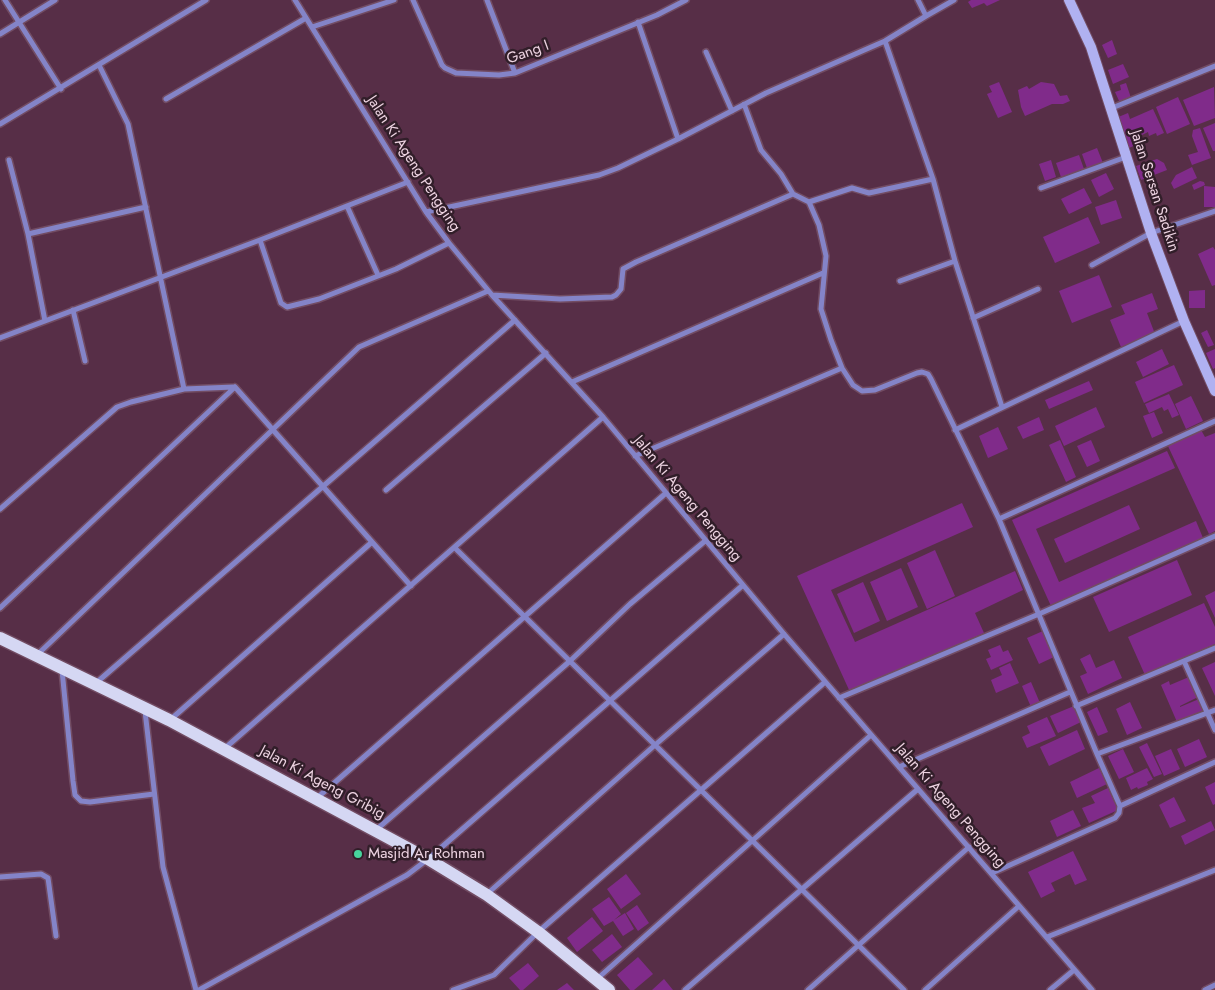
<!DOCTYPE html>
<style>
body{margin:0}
canvas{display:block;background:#572e47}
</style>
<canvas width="1215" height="990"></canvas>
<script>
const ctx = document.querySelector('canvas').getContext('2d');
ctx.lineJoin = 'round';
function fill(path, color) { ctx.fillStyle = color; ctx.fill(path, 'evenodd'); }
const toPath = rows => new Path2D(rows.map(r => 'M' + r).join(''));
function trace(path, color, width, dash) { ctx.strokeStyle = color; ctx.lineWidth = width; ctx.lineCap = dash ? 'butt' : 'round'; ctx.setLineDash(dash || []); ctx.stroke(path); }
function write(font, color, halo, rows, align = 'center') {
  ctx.font = font + ' Jost,sans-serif'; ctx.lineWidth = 5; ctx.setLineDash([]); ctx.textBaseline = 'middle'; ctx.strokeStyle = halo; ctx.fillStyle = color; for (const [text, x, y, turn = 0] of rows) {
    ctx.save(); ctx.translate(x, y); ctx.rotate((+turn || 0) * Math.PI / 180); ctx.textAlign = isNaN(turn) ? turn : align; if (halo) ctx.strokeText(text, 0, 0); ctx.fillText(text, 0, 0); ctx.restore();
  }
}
const building = toPath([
 [971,0,1000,0,987,6,984,3,972,8,968,2],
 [1112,40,1117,54,1108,58,1102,45],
 [1123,64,1129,77,1113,84,1108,70],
 [999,82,1012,112,998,118,987,94,992,92,989,86],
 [1041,82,1054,84,1060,96,1067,95,1070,101,1063,104,1052,104,1025,116,1021,107,1018,90,1027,86,1029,89],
 [1126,83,1131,98,1120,103,1115,92,1121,90,1120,85],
 [1214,87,1215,118,1194,126,1183,100],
 [1178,97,1190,124,1167,134,1156,107],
 [1153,109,1164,133,1157,136,1156,133,1149,136,1148,132,1138,137,1140,143,1129,148,1116,118,1128,113,1130,119],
 [1215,123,1215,151,1213,151,1203,128],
 [1200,128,1211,158,1192,165,1188,155,1198,152,1192,136,1193,130],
 [1097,148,1103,163,1087,168,1082,154],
 [1079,155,1084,169,1061,177,1056,163],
 [1157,159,1164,163,1167,170,1141,180,1136,166],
 [1051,160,1056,177,1045,181,1039,164],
 [1192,167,1197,178,1174,189,1171,183,1176,175],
 [1106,173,1114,189,1099,197,1091,180],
 [1200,181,1204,182,1205,185,1194,190,1192,185],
 [1204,186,1215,187,1215,207,1204,207],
 [1084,188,1092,203,1069,214,1061,199],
 [1116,200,1122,218,1101,225,1095,207],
 [1088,217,1100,243,1055,263,1043,237],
 [1213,247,1215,250,1215,285,1212,286,1198,254],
 [1099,275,1112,307,1072,323,1059,291],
 [1205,290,1205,308,1189,308,1189,291],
 [1152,293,1158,309,1147,313,1155,334,1121,347,1110,320,1125,314,1121,305],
 [1207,330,1214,345,1208,347,1201,333],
 [1162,349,1169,364,1143,377,1136,362],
 [1215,349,1215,368,1213,369,1206,353],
 [1174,365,1183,385,1144,403,1135,382],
 [1089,381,1093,390,1049,409,1045,400],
 [1169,394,1179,415,1172,418,1168,409,1164,411,1162,407,1149,413,1145,404],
 [1191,396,1203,421,1186,429,1175,404],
 [1096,407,1105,427,1064,446,1055,426],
 [1154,412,1163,433,1152,438,1143,416],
 [1039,417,1044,430,1023,439,1017,427],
 [998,427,1008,449,988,458,979,436],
 [1201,430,1205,437,1215,433,1215,531,1209,534,1168,446],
 [1060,440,1076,477,1066,482,1049,445],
 [1091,440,1100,461,1087,467,1077,446],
 [1167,451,1175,468,1036,529,1059,582,1196,521,1203,538,1051,606,1012,520],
 [962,503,973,527,831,590,855,642,1015,571,1023,590,975,613,984,633,850,692,797,576],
 [1129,505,1140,529,1065,563,1054,539],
 [935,550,955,596,927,609,907,563],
 [1177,560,1192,595,1109,632,1093,597],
 [901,568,918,607,887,621,870,582],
 [863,582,880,621,854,633,837,594],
 [1215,591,1215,618,1205,596],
 [1204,603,1215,627,1215,644,1145,675,1128,637],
 [1043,631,1054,657,1039,664,1027,638],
 [1000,645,1003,652,1008,650,1013,660,991,670,986,659,991,657,988,650],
 [1090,654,1096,668,1114,660,1122,678,1088,694,1080,676,1087,673,1080,659],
 [1215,662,1215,696,1202,668],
 [1010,663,1019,683,996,693,991,680,1002,675,999,668],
 [1189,677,1198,697,1180,706,1180,707,1199,699,1204,710,1177,722,1161,685,1169,681,1170,685],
 [1031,682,1040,703,1031,707,1022,686],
 [1130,702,1142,728,1127,735,1116,709],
 [1074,706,1081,722,1058,733,1050,716],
 [1097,707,1108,732,1098,736,1087,712],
 [1047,717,1056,736,1027,748,1022,737,1030,733,1027,726],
 [1077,730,1085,749,1049,766,1040,747],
 [1199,739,1207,757,1185,767,1177,749],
 [1147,743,1162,774,1154,777,1139,747],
 [1123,749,1134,772,1119,779,1108,756],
 [1171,749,1180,769,1164,776,1155,756],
 [1099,768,1107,784,1077,798,1070,782],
 [1147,768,1153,779,1147,782,1148,785,1138,789,1137,787,1131,790,1126,778],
 [1215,782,1215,804,1213,805,1205,787],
 [1108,788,1118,810,1089,823,1082,808,1095,803,1091,796],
 [1174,797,1186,821,1170,828,1159,805],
 [1073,810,1081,826,1057,837,1050,821],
 [1211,821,1215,830,1185,845,1181,836],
 [1073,851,1087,880,1075,885,1070,874,1051,883,1055,891,1041,898,1028,872],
 [626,874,641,894,621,909,607,889],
 [609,897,621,914,614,920,625,913,634,929,623,936,613,921,604,926,592,909],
 [637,905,649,923,638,931,626,913],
 [592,917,603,931,577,952,567,938],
 [612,934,622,947,602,962,592,950],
 [638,957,653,974,634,990,630,990,617,975],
 [528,963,539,976,523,990,520,990,509,978],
 [664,979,673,990,652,990],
 [567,983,574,990,557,990]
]);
const minor = toPath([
 [5,0,61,89],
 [295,0,426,212,449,243,492,295,603,417,784,634,1092,990],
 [413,0,442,65,445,68,456,73,499,75,515,73,657,15,686,0],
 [487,0,515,73],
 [918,0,926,16],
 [638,22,678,139],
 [312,27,394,0],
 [0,34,55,0],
 [885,41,933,179,955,261,1002,407],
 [706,52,732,111],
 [99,65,128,124,184,389],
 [166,99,306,18],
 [744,104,761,150,781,174,793,194],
 [1112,108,1215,66],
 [0,124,206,0],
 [9,160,28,234,45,321],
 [1041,188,1126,157],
 [809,202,852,188,869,193,933,179],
 [347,206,378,275],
 [426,212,599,175,618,168,678,139,766,93,885,41,926,16,954,0],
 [28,234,146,207],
 [260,240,281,303,287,307,319,299,396,269,449,243],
 [1092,265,1151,233,1215,211],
 [900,281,955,261],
 [492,295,560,299,612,297,616,295,621,289,623,269,636,262,793,194,809,202,819,225,826,256,821,309,831,340,842,368,853,385,862,391,875,390,917,373,922,372,928,374,931,379,999,519,1097,754,1120,806,1119,813,1115,818,992,873],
 [73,310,85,361],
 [973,318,1038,289],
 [0,338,260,240,408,182],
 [572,382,823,273],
 [235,387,411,586],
 [955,430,1184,321],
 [635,456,842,368],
 [386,490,546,353],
 [0,509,117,407,131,402,184,389,234,387],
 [999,519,1215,421],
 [455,548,904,990],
 [0,608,235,387],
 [37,655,359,347,488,291],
 [1184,661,1215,730],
 [62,670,73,781,75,795,81,801,90,802,154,794],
 [96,683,515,320],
 [839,698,1039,614,1215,536],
 [1076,706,1215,648],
 [145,711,163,867,196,990],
 [170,720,372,542],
 [224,749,603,417],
 [1097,754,1215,710],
 [899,767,1070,692],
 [317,798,666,493],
 [1120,806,1215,762],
 [376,830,570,661,630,604,705,541],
 [0,877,41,874,48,878,56,936],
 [487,894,655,745,784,634],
 [1047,937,1215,870],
 [597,979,871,735],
 [199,990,407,875,428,859,743,585],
 [453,990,494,975,538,932,825,682],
 [685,990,918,789],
 [808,990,969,847],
 [925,990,1019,906],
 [1050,990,1074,970],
 [1205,990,1215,985]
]);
const secondary = toPath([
 [1069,0,1091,47,1151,233,1184,321,1215,391]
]);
const primary = toPath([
 [0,638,169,720,428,859,487,895,538,932,609,990]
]);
const markers = [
 [358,854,5,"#47d49d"]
];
const streetNames = [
 ["Gang I",528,53,-20],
 ["Jalan Ki Ageng Pengging",413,164,57],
 ["Jalan Sersan Sadikin",1154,191,72],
 ["Jalan Ki Ageng Pengging",687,499,50],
 ["Jalan Ki Ageng Gribig",322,783,28],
 ["Jalan Ki Ageng Pengging",950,806,49]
];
const poiNames = [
 ["Masjid Ar Rohman",368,854]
];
fill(building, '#802b8a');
trace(minor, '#724c63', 8);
trace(secondary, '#724c63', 12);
trace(primary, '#724c63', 15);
trace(minor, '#8484c8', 5);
trace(secondary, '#b0b1f1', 10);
trace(primary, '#d5d7f3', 12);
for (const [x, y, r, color] of markers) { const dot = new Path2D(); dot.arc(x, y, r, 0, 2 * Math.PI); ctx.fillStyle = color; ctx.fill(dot); trace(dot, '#311e29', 2); }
write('15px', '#eed4e2', '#311e29', streetNames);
write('15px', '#eed4e2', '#311e29', poiNames, 'left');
</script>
